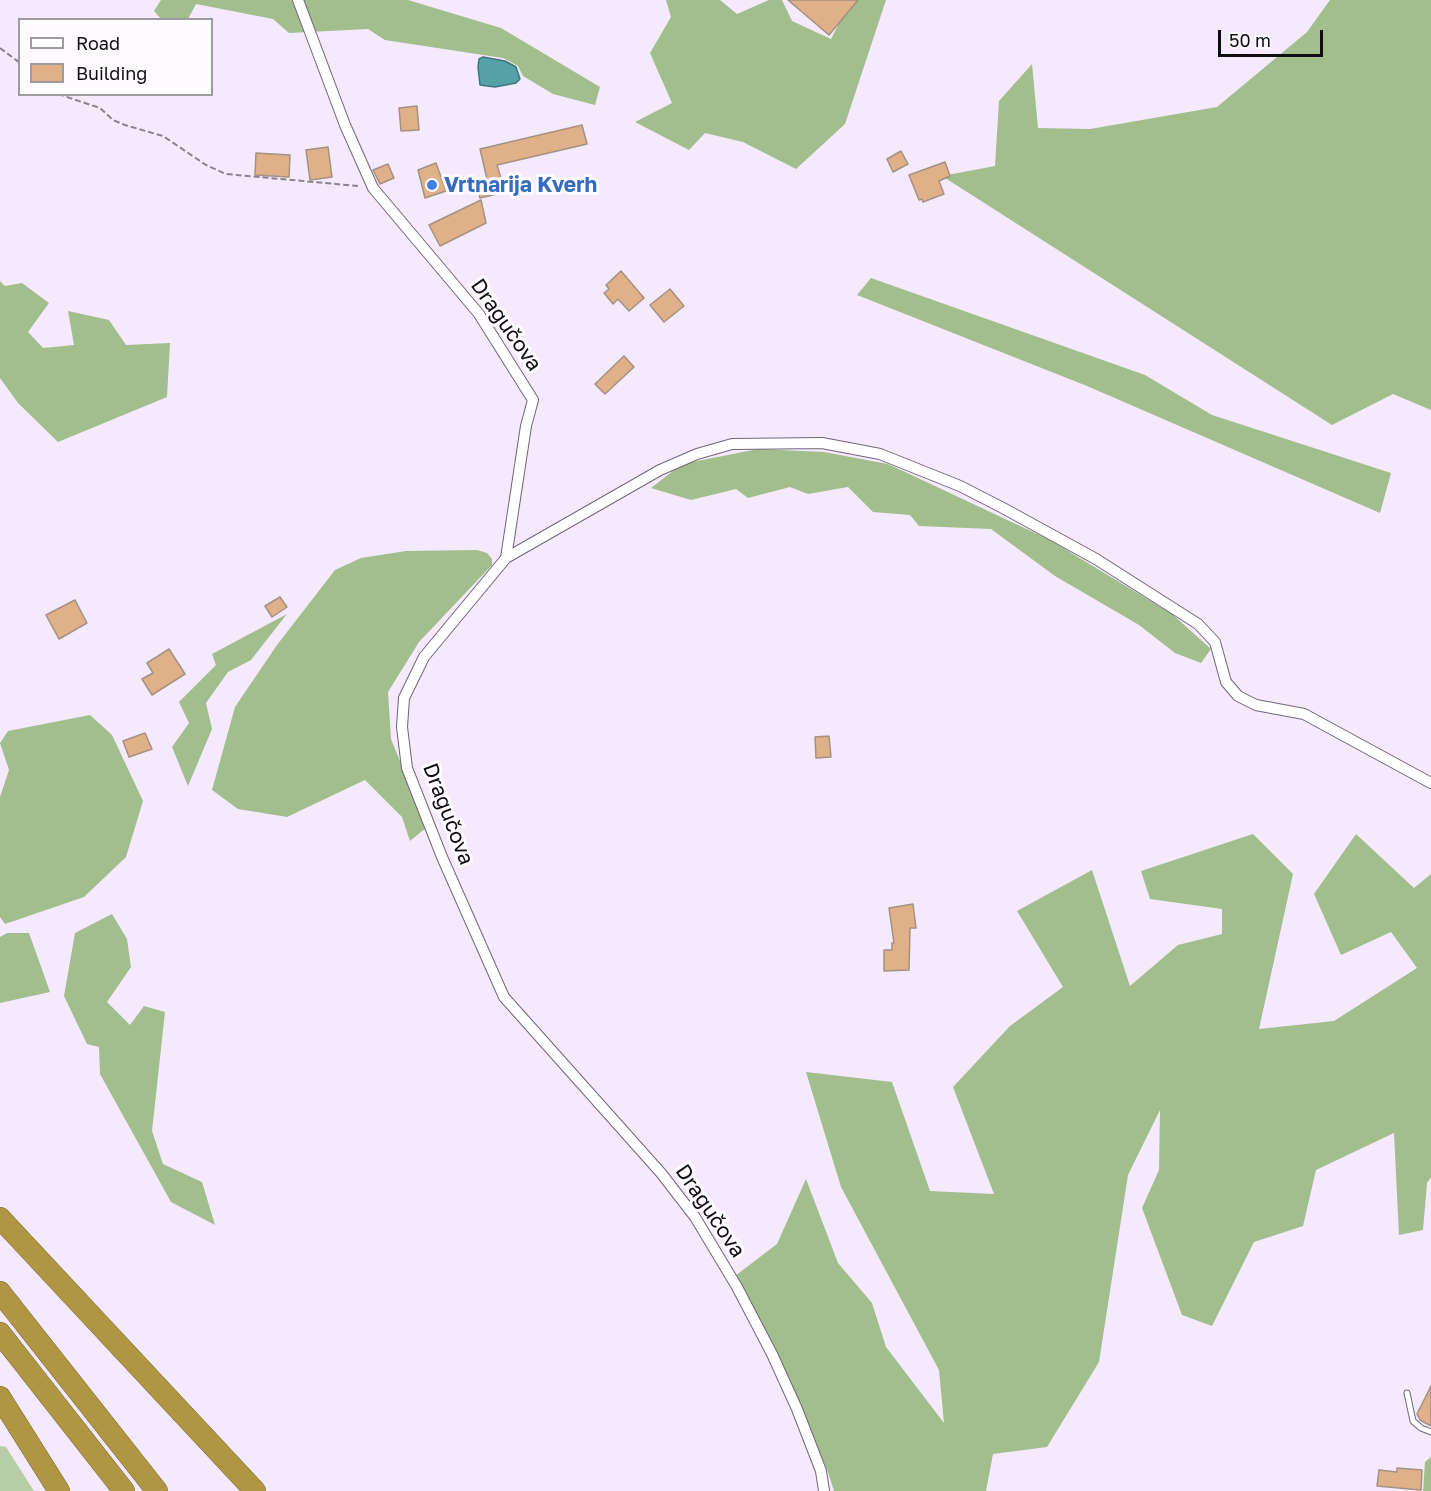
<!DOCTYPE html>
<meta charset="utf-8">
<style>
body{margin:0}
#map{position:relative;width:1431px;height:1491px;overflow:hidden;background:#f5e9fe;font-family:"Golos Text",sans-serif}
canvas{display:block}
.legend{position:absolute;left:18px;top:18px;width:195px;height:78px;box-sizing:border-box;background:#fdfbff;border:2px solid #9e9ba0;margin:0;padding:8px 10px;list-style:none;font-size:18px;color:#0f0c12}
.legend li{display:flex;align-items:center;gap:12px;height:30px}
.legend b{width:30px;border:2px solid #9e9ba0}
.scale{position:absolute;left:1218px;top:30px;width:105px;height:27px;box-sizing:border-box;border:3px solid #0f0c12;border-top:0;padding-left:8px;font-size:18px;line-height:21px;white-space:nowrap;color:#0f0c12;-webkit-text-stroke:4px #fdfbff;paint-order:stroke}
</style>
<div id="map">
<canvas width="1431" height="1491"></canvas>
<ul class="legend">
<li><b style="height:8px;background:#fff"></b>Road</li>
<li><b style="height:16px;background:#e0b189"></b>Building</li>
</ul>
<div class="scale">50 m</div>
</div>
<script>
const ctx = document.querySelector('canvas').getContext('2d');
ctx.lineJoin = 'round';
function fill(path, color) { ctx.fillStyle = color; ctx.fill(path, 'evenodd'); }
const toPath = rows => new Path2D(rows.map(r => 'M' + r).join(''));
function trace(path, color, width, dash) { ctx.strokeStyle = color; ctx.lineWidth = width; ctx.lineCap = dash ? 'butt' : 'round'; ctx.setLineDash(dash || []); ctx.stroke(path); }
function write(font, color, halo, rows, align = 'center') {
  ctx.font = font + ' "Golos Text",sans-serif'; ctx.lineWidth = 6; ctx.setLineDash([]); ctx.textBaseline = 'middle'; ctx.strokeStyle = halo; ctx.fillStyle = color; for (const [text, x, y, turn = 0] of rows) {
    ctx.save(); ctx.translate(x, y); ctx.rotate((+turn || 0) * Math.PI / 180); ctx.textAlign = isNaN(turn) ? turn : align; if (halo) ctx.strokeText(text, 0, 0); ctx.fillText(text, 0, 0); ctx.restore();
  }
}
const green = toPath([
 [0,1446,6,1447,34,1491,0,1491]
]);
const forest = toPath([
 [161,0,408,0,501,28,600,87,595,105,553,94,523,76,518,66,503,58,385,40,368,29,289,33,273,19,196,4,188,19,161,19,154,11],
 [666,0,720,0,737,14,769,0,782,0,792,21,831,39,851,0,886,0,845,124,796,169,743,142,705,133,689,150,635,122,672,103,650,53,671,17],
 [1330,0,1431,0,1431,410,1393,394,1332,425,942,176,995,166,999,101,1032,64,1038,128,1090,129,1217,107,1307,32],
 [871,278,1145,375,1212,415,1391,473,1380,513,1087,386,857,295],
 [0,281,5,286,22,283,49,303,28,332,43,348,74,345,68,311,109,320,126,345,170,343,167,397,58,442,18,403,0,378],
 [758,449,824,452,888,464,1050,540,1172,614,1211,649,1201,663,1175,653,1139,625,1055,576,991,529,919,526,910,515,873,512,848,487,808,494,790,487,748,498,736,489,691,500,651,488,682,464],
 [477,550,487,553,492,559,492,565,419,642,388,692,391,739,427,827,410,841,402,817,365,780,287,817,238,809,212,790,235,707,277,645,335,570,361,558,406,551],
 [287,614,251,660,228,672,206,703,212,729,188,786,172,747,189,723,179,702,216,665,212,654],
 [90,715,112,735,143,801,126,857,84,897,5,924,0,917,0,797,9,770,0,743,8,731],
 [1253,834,1293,874,1259,1029,1334,1021,1417,968,1391,932,1341,955,1314,894,1356,834,1414,888,1431,874,1431,1177,1427,1183,1423,1230,1399,1235,1394,1133,1316,1170,1303,1226,1254,1242,1212,1326,1182,1315,1142,1208,1159,1170,1160,1110,1128,1175,1099,1362,1047,1447,993,1454,986,1491,834,1491,827,1469,776,1352,735,1276,777,1244,806,1179,838,1263,872,1303,886,1347,944,1423,939,1370,841,1187,806,1072,892,1082,930,1191,994,1194,953,1087,1010,1026,1063,987,1017,911,1092,870,1130,986,1178,945,1222,934,1222,909,1150,899,1141,871],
 [112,914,127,939,131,967,107,1002,130,1025,144,1006,165,1012,152,1131,163,1164,202,1182,215,1225,171,1202,100,1074,99,1047,87,1044,64,996,75,933],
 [7,933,29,933,50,992,0,1003,0,937],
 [1431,1457,1431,1491,1423,1491,1425,1462]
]);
const water = toPath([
 [483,57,505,61,516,67,520,79,516,83,495,87,480,85,478,67,479,59,483,57]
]);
const building = toPath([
 [788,0,858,0,829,35,788,0],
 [417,106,419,130,401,131,399,108,417,106],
 [582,125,587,144,497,165,505,192,480,198,476,182,487,179,480,149,582,125],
 [328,147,332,177,310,180,306,150,328,147],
 [901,151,908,164,893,172,887,159,901,151],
 [256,153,290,155,289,177,255,175,256,153],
 [945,162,950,176,939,181,944,194,923,202,922,199,919,200,909,175,945,162],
 [436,163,446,191,425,198,418,170,436,163],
 [388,164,394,178,380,184,373,170,388,164],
 [481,200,486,223,440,246,429,225,481,200],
 [621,271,644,298,629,311,618,299,613,304,604,293,609,289,606,285,621,271],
 [670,289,684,306,664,322,650,305,670,289],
 [624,356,634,367,605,394,595,384,624,356],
 [280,597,287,607,272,617,265,606,280,597],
 [75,600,87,623,59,639,46,615,75,600],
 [169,649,185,674,152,695,142,679,153,673,147,663,169,649],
 [145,733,152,749,129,757,123,741,145,733],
 [829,736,831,757,816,758,815,737,829,736],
 [913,904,916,928,910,928,909,970,884,971,884,950,892,950,892,943,894,943,889,908,913,904],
 [1431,1386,1431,1426,1420,1420,1417,1414,1431,1386],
 [1397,1468,1422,1470,1421,1490,1377,1486,1379,1470,1397,1472,1397,1468]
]);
const path = toPath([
 [0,48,20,63],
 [58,94,100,108,113,120,125,125,163,136,206,165,226,174,358,186]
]);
const lane = toPath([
 [1407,1393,1413,1421,1421,1428,1431,1432]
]);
const street = toPath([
 [298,0,345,125,373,188,479,314,533,400,526,426,506,558,424,657,404,698,402,727,407,768,442,857,504,997,661,1173,695,1217,737,1287,772,1354,797,1409,821,1471,824,1491],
 [506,558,660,470,697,454,732,444,822,443,880,454,960,486,1003,508,1096,559,1198,624,1215,642,1226,682,1238,696,1256,705,1304,714,1431,783]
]);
const highway = toPath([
 [0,1218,255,1491],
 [0,1292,157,1491],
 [0,1333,124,1491],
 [0,1397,59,1491]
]);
const markers = [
 [432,185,6,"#3f7fe0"]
];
const shopNames = [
 ["Vrtnarija Kverh",444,185]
];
const streetNames = [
 ["Dragučova",506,325,55],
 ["Dragučova",448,814,69],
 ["Dragučova",710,1211,56]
];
fill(green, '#b7cda7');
fill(forest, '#a1be8c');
fill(water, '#55a1a8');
trace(water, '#40747b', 1.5);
fill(building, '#e0b189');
trace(building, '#a39182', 1.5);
trace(lane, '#706678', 7);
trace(street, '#706678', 12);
trace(highway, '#786632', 22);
trace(path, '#898290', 2, [6, 3]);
trace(lane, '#fff', 5);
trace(street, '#fff', 10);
trace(highway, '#b09643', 21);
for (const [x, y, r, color] of markers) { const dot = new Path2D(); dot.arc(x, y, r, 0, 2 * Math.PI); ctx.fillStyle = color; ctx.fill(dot); trace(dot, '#fdfbff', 2); }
write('bold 21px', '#366cbe', '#fdfbff', shopNames, 'left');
write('21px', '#0f0c12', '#fdfbff', streetNames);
</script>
